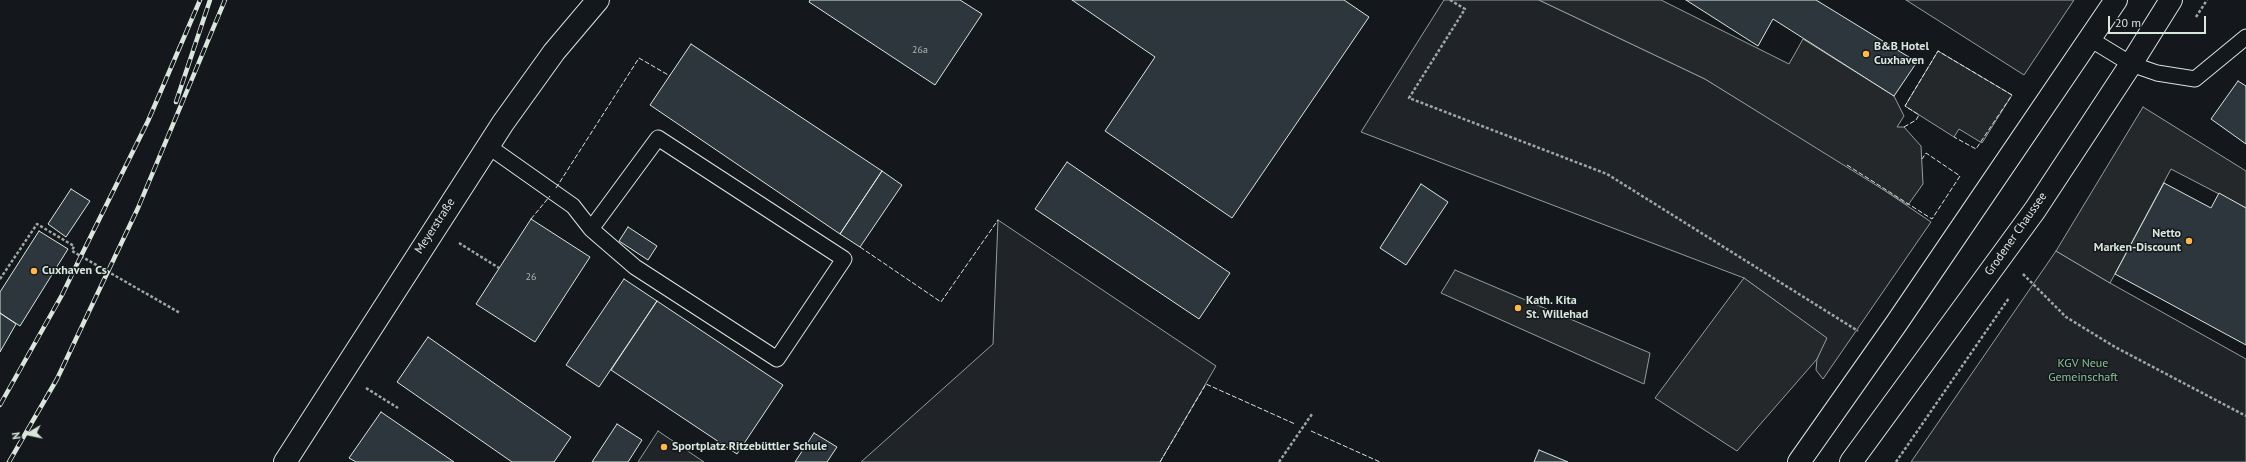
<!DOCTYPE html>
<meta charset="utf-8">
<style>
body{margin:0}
#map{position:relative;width:2246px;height:462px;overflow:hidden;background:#14181c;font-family:"PT Sans",sans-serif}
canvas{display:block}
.north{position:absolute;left:8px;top:414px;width:40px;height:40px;-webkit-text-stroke:3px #14181c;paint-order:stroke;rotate:261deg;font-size:11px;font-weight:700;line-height:16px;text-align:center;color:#d8e6dc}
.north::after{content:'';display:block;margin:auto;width:14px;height:18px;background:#d8e6dc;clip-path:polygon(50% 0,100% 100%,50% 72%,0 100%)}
.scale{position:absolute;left:2108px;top:16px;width:98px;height:18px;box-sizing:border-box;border:2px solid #d8e6dc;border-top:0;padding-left:5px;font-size:12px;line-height:14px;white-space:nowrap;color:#d8e6dc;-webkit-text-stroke:3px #14181c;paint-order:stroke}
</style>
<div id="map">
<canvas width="2246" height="462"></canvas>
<div class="north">N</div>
<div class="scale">20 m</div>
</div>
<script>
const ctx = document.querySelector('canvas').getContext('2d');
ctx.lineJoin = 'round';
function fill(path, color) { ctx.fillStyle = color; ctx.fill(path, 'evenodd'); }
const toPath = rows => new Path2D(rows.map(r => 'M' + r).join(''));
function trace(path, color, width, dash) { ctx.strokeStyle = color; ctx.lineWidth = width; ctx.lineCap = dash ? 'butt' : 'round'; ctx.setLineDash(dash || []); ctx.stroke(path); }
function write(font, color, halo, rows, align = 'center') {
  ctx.font = font + ' "PT Sans",sans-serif'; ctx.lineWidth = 3; ctx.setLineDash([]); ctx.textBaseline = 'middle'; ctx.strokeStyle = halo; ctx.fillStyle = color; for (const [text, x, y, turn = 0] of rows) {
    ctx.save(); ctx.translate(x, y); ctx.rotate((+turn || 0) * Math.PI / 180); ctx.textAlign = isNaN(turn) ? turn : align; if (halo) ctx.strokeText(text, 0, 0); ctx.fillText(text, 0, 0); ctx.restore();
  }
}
const green = toPath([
 [1444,0,1539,0,1705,79,1862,175,1931,222,1823,379,1816,370,1817,359,1826,338,1744,278,1361,132,1444,0],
 [1906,0,2074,0,2024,75,1906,0],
 [998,220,1216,366,1160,462,861,462,993,344,998,220],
 [2056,251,2110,283,2246,359,2246,462,1911,462,2056,251],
 [658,431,704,462,638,462,658,431]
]);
const parking = toPath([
 [1539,0,1661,0,1789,64,1803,39,1894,96,1904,116,1897,127,1904,127,1921,146,1923,184,1908,205,1705,79,1539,0],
 [1938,51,2012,95,1982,143,1959,129,1954,137,1905,106,1938,51],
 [2143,107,2246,171,2246,208,2171,169,2110,283,2056,251,2143,107],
 [1455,270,1650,353,1644,384,1441,293,1455,270],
 [1744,278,1827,338,1817,359,1737,451,1655,398,1744,278]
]);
const building = toPath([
 [810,0,960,0,982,14,935,85,809,2,810,0],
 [1072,0,1344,0,1369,17,1232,218,1105,131,1155,57,1072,0],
 [1686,0,1816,0,1917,62,1894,96,1773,19,1758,46,1686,0],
 [691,44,882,171,840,234,650,105,691,44],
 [2238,81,2246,86,2246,144,2211,119,2238,81],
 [1067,162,1230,273,1199,319,1035,209,1067,162],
 [882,171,902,185,860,247,840,234,882,171],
 [2164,183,2211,208,2219,193,2246,208,2246,345,2115,274,2164,183],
 [1421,184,1448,202,1406,265,1380,248,1421,184],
 [71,189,90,201,66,237,48,224,71,189],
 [531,219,590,257,535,342,476,304,531,219],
 [628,227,657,246,648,260,619,241,628,227],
 [39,231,68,249,20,326,0,313,0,292,39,231],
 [624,279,657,301,599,387,566,365,624,279],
 [657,301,783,385,737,454,611,370,657,301],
 [0,313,16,324,0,352,0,313],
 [428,337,571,437,554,462,512,462,397,382,428,337],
 [381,412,454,462,356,462,349,458,381,412],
 [617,424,642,440,628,462,592,462,617,424],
 [814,433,837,447,827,462,795,462,814,433],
 [1539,450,1568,462,1534,462,1539,450]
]);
const path = toPath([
 [1450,0,1465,9,1409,98,1607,174,1858,331],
 [2196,17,2207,0],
 [459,243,499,268],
 [2023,274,2066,317,2115,347,2246,416],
 [0,279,37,224,74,246,72,251,180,313],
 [366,388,398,408],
 [1279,462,1312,414],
 [1896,462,2009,298]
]);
const service = toPath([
 [2090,39,2131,64,2157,73,2195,79,2246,37],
 [488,146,573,206,591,229,635,267,777,359,844,259,658,138,591,229]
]);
const minor = toPath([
 [285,462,503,123,554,52,598,0]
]);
const primary = toPath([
 [1799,462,1896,324,2116,0],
 [1851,462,2035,210,2131,64,2171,0]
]);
const rail = toPath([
 [176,102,210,0],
 [0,405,62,295,81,256,148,121,200,0],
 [9,462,57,379,138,208,225,0]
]);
const fence = toPath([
 [1904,127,1916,120,1919,115,1905,106,1938,51,2012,95,1976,149,1954,137],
 [1847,165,1932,219,1960,176,1926,153,1922,159],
 [556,188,639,58,670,76],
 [531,219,550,196],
 [860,247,941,302,998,220],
 [1311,431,1380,462],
 [1160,462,1206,384,1295,424]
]);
const markers = [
 [1866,54,4,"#ffb74d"],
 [2189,241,4,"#ffb74d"],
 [34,271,4,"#ffb74d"],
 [1518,308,4,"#ffb74d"],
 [664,447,4,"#ffb74d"]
];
const numberNames = [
 ["26a",920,50],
 ["26",531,277]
];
const poiNames = [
 ["B&B Hotel",1874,47],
 ["Cuxhaven",1874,61],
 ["Netto",2181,234,"right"],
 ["Marken-Discount",2181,248,"right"],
 ["Cuxhaven Cs",42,271],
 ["Kath. Kita",1526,301],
 ["St. Willehad",1526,315],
 ["Sportplatz Ritzebüttler Schule",672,447]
];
const streetNames = [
 ["Meyerstraße",435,226,-57],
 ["Grodener Chaussee",2016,234,-55]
];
const parkNames = [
 ["KGV Neue",2083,364],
 ["Gemeinschaft",2083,378]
];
fill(green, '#202428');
trace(green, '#939e99', 1);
fill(parking, '#24282b');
trace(parking, '#939e99', 1);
fill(building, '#2c363c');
trace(building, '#d8e6dc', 1);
trace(service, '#d8e6dc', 17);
trace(minor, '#d8e6dc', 24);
trace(primary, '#d8e6dc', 24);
trace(path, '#9da8a2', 2.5, [3, 2]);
trace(service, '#14181c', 15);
trace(minor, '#14181c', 22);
trace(primary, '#14181c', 22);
trace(rail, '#d8e6dc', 4.5);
trace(rail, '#14181c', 3, [9]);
trace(fence, '#d8e6dc', 1, [5, 2]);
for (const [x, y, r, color] of markers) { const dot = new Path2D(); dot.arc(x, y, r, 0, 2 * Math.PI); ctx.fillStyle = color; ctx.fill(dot); trace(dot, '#14181c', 1.5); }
write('10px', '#adbab4', null, numberNames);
write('bold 12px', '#d8e6dc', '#14181c', poiNames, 'left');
write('12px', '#d8e6dc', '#14181c', streetNames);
write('12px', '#8ac095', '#14181c', parkNames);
</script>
